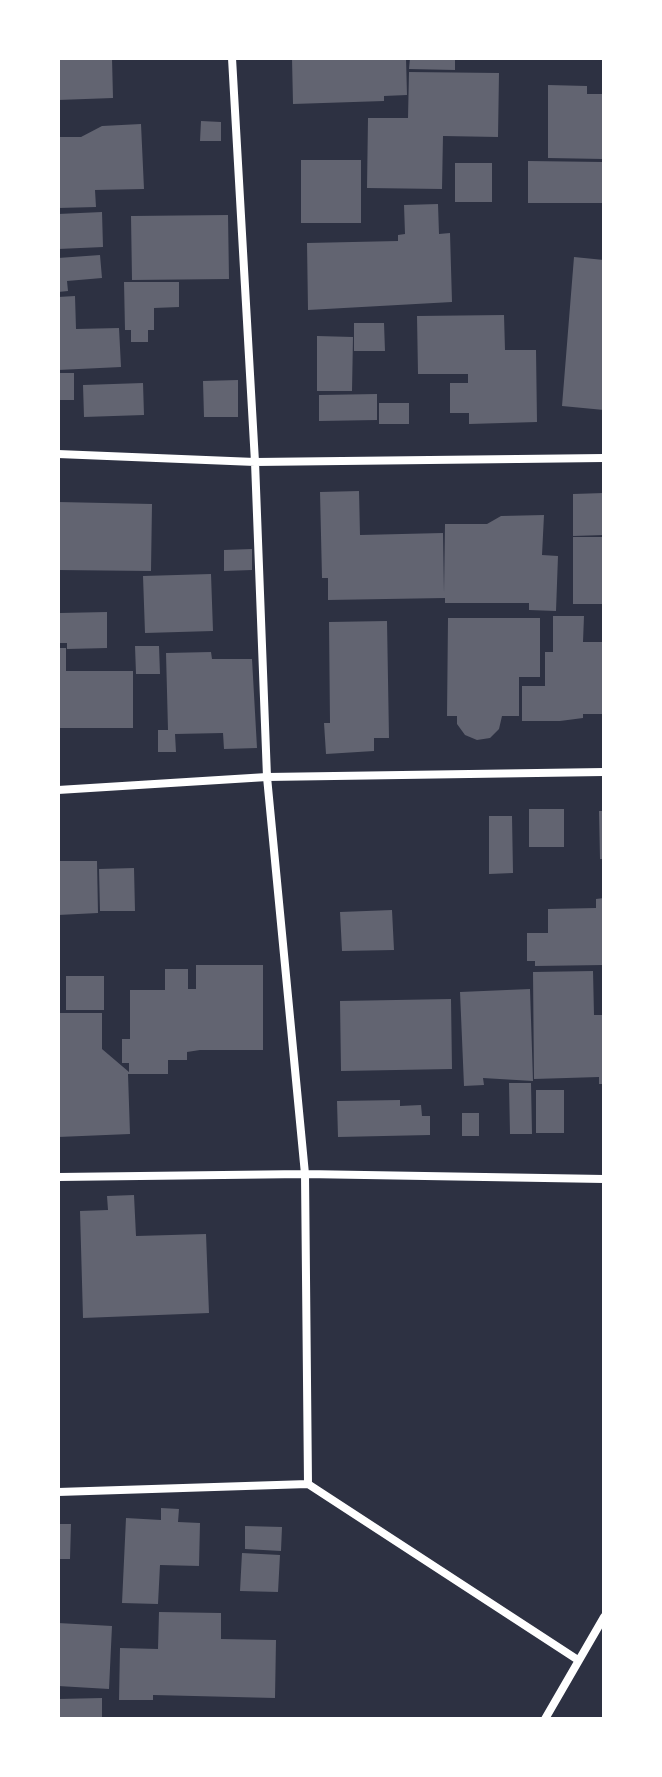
<!DOCTYPE html>
<style>
body{margin:0}
#map{position:relative;width:662px;height:1777px;overflow:hidden;background:#2d3142;font-family:Signika,sans-serif}
canvas{display:block}
.frame{position:absolute;inset:0;border:60px solid #fff;pointer-events:none}
</style>
<div id="map">
<canvas width="662" height="1777"></canvas>
<div class="frame"></div>
</div>
<script>
const ctx = document.querySelector('canvas').getContext('2d');
ctx.lineJoin = 'round';
function fill(path, color) { ctx.fillStyle = color; ctx.fill(path, 'evenodd'); }
const toPath = rows => new Path2D(rows.map(r => 'M' + r).join(''));
function trace(path, color, width, dash) { ctx.strokeStyle = color; ctx.lineWidth = width; ctx.lineCap = dash ? 'butt' : 'round'; ctx.setLineDash(dash || []); ctx.stroke(path); }
const building = toPath([
 [58,58,112,58,113,98,58,100],
 [292,58,406,58,407,95,384,96,384,101,293,104],
 [410,58,455,58,455,70,409,69],
 [409,72,499,73,498,137,443,136,442,189,367,188,368,118,408,118],
 [548,85,587,86,587,94,604,94,604,159,548,158],
 [201,121,221,122,221,141,200,141],
 [141,124,144,189,95,190,96,207,58,208,58,137,81,137,102,126],
 [301,160,361,160,361,223,301,223],
 [528,161,604,162,604,203,528,203],
 [455,163,492,163,492,202,455,202],
 [438,204,439,234,450,233,452,302,308,310,307,243,398,241,398,235,405,234,404,205],
 [102,212,103,247,58,249,58,214],
 [228,215,229,279,132,280,131,216],
 [100,255,102,278,67,281,68,291,58,292,58,258],
 [574,257,604,260,604,410,562,406],
 [124,282,179,282,179,307,154,308,154,330,148,330,148,342,131,342,131,330,125,330],
 [75,296,76,329,119,328,121,367,58,370,58,297],
 [504,315,505,350,536,350,537,422,469,424,469,413,450,413,450,383,468,383,468,374,418,374,417,316],
 [354,323,384,323,385,351,354,351],
 [317,336,353,337,352,391,317,391],
 [58,373,74,373,74,400,58,400],
 [238,380,238,417,204,417,203,381],
 [143,383,144,415,84,417,83,385],
 [377,394,377,420,319,421,319,395],
 [379,403,409,403,409,424,379,424],
 [359,491,360,535,443,533,444,593,445,524,487,524,501,516,544,515,542,555,558,556,556,611,529,610,529,603,445,603,445,598,328,600,328,578,322,578,320,492],
 [604,493,604,535,573,536,573,494],
 [58,502,152,504,151,571,58,570],
 [573,537,604,537,604,604,573,604],
 [252,549,252,570,224,571,224,550],
 [211,574,213,631,145,633,143,576],
 [107,612,107,648,67,649,67,643,60,643,60,613],
 [553,616,584,616,583,642,604,642,604,714,583,714,583,718,560,721,522,721,522,686,545,686,545,652,553,652],
 [448,618,540,618,540,677,519,677,519,716,502,716,499,729,490,738,477,740,465,735,457,724,457,716,447,716],
 [387,621,389,738,374,738,374,751,326,754,324,723,330,723,329,622],
 [135,646,159,646,160,674,136,674],
 [58,648,66,648,66,671,133,671,133,728,58,728],
 [211,652,212,659,252,659,257,748,224,749,223,733,175,734,176,752,158,752,158,730,168,730,166,653],
 [529,809,564,809,564,847,529,847],
 [599,811,604,811,604,859,600,859],
 [489,816,512,816,513,873,489,874],
 [58,861,97,861,98,913,58,915],
 [134,868,135,911,100,911,99,869],
 [604,898,604,965,535,966,535,961,527,961,527,933,548,933,548,909,596,908,596,899],
 [392,910,394,950,342,951,340,912],
 [196,965,263,965,263,1050,200,1050,187,1052,187,1060,168,1060,168,1074,128,1074,130,1134,58,1137,58,1013,102,1013,102,1049,129,1072,129,1063,122,1063,122,1039,130,1039,130,990,165,990,165,969,188,969,188,989,196,989],
 [593,971,594,1015,604,1015,604,1084,599,1084,599,1077,534,1079,533,972],
 [66,976,104,976,104,1010,66,1010],
 [530,989,533,1081,483,1078,484,1085,464,1086,460,992],
 [451,999,452,1069,341,1071,340,1001],
 [509,1083,531,1083,532,1134,510,1134],
 [536,1090,564,1090,564,1133,536,1133],
 [400,1100,400,1106,421,1105,422,1116,430,1116,430,1135,338,1137,337,1101],
 [462,1113,479,1113,479,1136,462,1136],
 [134,1195,136,1236,206,1234,209,1313,83,1318,80,1211,108,1210,107,1196],
 [161,1508,179,1509,178,1522,200,1523,199,1566,160,1565,158,1604,122,1603,126,1518,161,1520],
 [58,1524,71,1524,70,1559,58,1559],
 [245,1526,282,1527,281,1551,245,1549],
 [242,1553,280,1555,278,1592,240,1591],
 [159,1612,221,1613,221,1639,276,1640,275,1698,153,1695,153,1700,119,1700,120,1648,158,1649],
 [58,1623,112,1626,109,1689,58,1686],
 [102,1698,102,1719,58,1719,58,1699]
]);
const minor = toPath([
 [58,454,255,462,604,458],
 [58,790,267,777,604,772],
 [58,1177,305,1174,604,1179],
 [308,1484,578,1660],
 [58,1492,308,1484,305,1174,267,777,255,462,232,58],
 [545,1719,604,1617]
]);
fill(building, '#626471');
trace(minor, '#fff', 8);
</script>
